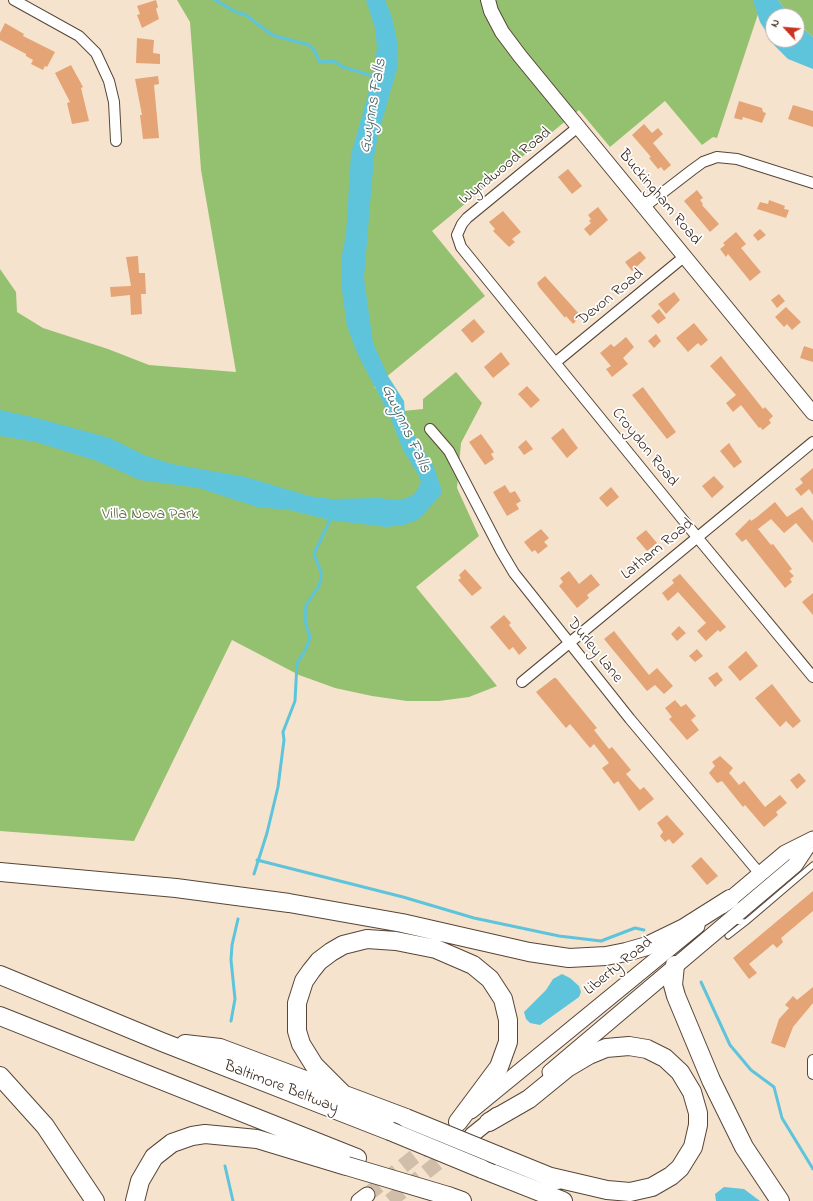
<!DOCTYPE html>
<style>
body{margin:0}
#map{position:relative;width:813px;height:1201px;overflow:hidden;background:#f6e3cd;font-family:"Indie Flower",sans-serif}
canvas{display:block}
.north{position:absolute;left:765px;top:8px;width:40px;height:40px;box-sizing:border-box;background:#fff;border:1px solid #b1aaa5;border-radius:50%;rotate:296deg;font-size:11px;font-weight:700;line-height:16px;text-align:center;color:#3b2a1e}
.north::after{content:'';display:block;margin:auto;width:14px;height:18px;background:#c8321e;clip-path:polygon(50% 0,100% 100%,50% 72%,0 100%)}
</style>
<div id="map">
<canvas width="813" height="1201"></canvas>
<div class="north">N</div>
</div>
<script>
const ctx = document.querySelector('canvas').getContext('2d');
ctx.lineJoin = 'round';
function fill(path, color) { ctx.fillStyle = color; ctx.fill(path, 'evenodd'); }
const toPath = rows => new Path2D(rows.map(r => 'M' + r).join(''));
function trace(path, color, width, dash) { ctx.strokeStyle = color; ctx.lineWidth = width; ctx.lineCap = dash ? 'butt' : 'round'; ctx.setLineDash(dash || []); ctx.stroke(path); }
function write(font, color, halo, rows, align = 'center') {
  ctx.font = font + ' "Indie Flower",sans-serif'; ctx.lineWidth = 3.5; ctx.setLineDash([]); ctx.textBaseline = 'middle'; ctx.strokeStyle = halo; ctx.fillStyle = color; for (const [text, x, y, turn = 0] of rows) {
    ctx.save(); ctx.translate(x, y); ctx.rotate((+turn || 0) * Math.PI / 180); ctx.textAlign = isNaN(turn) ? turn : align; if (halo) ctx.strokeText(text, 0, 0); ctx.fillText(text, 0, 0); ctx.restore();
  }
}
const green = toPath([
 [177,0,777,0,758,14,717,138,713,137,702,145,665,101,610,147,579,110,432,231,485,296,374,387,403,411,423,409,423,399,456,372,482,403,461,443,457,488,479,536,416,587,497,686,469,697,439,701,407,701,372,696,335,688,299,675,232,640,134,841,0,831,0,269,16,292,17,312,43,328,108,349,149,365,236,372,201,170,190,22],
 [778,0,813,0,813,37,797,23,797,16,790,16]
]);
const water = toPath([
 [366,0,385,0,392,17,398,45,397,69,378,135,374,157,364,278,373,343,388,376,404,401,405,414,412,432,434,467,442,491,440,496,419,519,404,525,386,527,329,520,289,510,257,507,199,488,140,480,97,461,36,442,0,436,0,410,37,418,110,438,144,455,172,464,246,477,309,496,332,499,380,498,394,500,408,498,415,493,421,483,419,476,403,450,388,412,358,355,347,326,341,283,341,260,346,234,351,154,373,77,377,48,375,28],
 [753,0,778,0,790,16,773,16,773,40,797,40,797,23,813,37,813,69,788,59,775,46,760,22],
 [562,974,570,978,579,986,581,992,579,997,540,1025,530,1023,526,1019,524,1012,546,990,553,979],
 [724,1187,744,1189,760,1201,716,1201,715,1194]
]);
const stream = toPath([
 [215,0,236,12,246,15,272,35,309,45,314,50,320,62,334,61,343,67,376,77],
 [257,860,403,897,474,918,559,936,601,941,635,928,644,930],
 [254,874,267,833,278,787,284,740,283,732,295,701,297,663,306,649,310,637,305,621,306,605,319,586,321,578,321,572,314,554,331,518],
 [701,982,730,1045,751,1070,774,1087,782,1118,813,1169],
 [231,1021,235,999,231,960,232,945,238,919],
 [225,1166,233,1201]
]);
const building = toPath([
 [156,0,158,7,156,9,159,19,142,28,137,15,140,14,137,6],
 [5,23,24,34,23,36,55,52,47,67,45,66,43,70,31,64,33,60,26,56,26,54,0,40,0,33],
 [137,38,154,40,153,53,160,54,160,64,136,63],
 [71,65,83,87,81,88,89,121,72,124,67,103,70,102,55,73],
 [158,76,159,84,154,85,159,138,143,139,140,115,142,115,135,79],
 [739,101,762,108,763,112,766,113,762,123,743,117,742,120,734,118],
 [793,105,813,111,813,127,788,119],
 [644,124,652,133,658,128,663,134,653,143,671,165,664,171,661,167,658,169,649,158,651,157,632,135],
 [568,169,582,186,572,194,558,177],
 [697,190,703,198,700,200,703,204,702,205,719,224,710,232,684,201],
 [769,200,785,206,784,209,789,210,786,218,757,209,760,202,768,204],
 [598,207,608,220,590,236,584,229,591,223,589,221,591,219,588,215],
 [503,211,521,232,512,239,515,242,509,247,493,231,495,229,489,222],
 [760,229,766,235,758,241,753,235],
 [736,232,746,244,741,248,761,272,750,281,728,254,726,257,720,249,725,245,723,243],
 [640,251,646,258,632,271,625,262],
 [138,256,139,273,145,273,146,294,141,294,142,314,131,315,130,295,111,297,110,287,131,286,126,257],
 [545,276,581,316,573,324,566,316,565,318,539,287,537,283],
 [674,292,680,300,666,314,658,304],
 [779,294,785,301,777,308,771,300],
 [786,307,801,322,792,330,787,324,784,327,775,317],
 [659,309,666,318,658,324,651,316],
 [474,319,485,332,472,343,461,330],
 [694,323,708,340,701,346,698,343,688,352,676,338],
 [656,334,661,341,654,348,648,341],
 [626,337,634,347,623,358,628,364,612,377,606,369,611,366,600,353,611,344,614,347],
 [804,346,813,349,813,362,800,358],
 [501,352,510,364,493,378,484,367],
 [721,356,763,409,765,407,773,416,769,420,771,423,765,428,763,430,760,427,759,428,741,405,733,412,726,403,736,395,710,366],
 [527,386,540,400,531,408,518,394],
 [643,387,676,432,667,439,632,395],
 [563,428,578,448,567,458,551,438],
 [481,434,494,452,491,454,494,459,485,465,469,442],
 [526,440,533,449,524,455,518,447],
 [729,443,742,462,734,468,720,451],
 [813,468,813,495,809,489,801,496,795,489,803,483,800,479],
 [714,476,724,487,712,498,702,486],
 [505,485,510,493,515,491,521,501,516,504,519,509,507,516,493,492],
 [611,487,619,497,607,507,599,498],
 [775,502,787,517,802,507,813,521,813,543,796,523,784,533,771,519,758,529,771,545,773,544,792,569,789,571,794,576,790,579,792,582,785,588,746,539,742,542,735,534,750,519,751,521,757,517],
 [541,529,549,538,544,542,548,546,538,554,535,550,532,552,524,542],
 [646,530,657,543,647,551,636,538],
 [465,569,482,588,472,596,458,580,461,578,459,575],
 [569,571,579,584,591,574,600,585,587,595,589,598,577,608,559,586,563,582,560,578],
 [680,574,726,627,720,632,718,630,706,641,697,631,706,623,678,592,668,601,662,593,674,583,672,580],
 [813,593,813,615,802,602],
 [504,615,511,623,509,625,527,648,519,655,513,647,509,650,490,627],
 [679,626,686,633,677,641,671,634],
 [614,631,649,675,657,668,673,686,664,694,655,685,647,691,604,639],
 [697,649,703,656,695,662,689,656],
 [746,651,758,666,740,681,728,667],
 [717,672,723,680,715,687,708,678],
 [554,678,556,678,597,728,594,730,609,749,612,747,631,770,626,774,640,790,644,787,654,799,639,811,618,781,614,784,602,768,609,763,594,744,590,748,570,724,566,728,536,692],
 [772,684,801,721,793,728,786,721,780,727,755,698],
 [675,700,681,707,686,704,696,716,691,720,699,730,687,740,669,719,672,717,665,708],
 [720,756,733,768,729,773,739,785,744,781,765,807,780,795,787,803,776,812,778,815,764,827,745,805,743,807,722,781,717,783,709,773,715,766,712,762],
 [799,773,806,781,797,789,790,780],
 [667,815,684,834,673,844,669,839,665,842,660,836,663,832,657,823],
 [701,857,718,876,707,885,691,866],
 [813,891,813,911,781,938,783,942,777,948,773,944,749,964,757,973,749,979,733,958],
 [813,987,813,1003,793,1027,785,1048,771,1043,779,1019,789,1008,785,1005,793,996,797,1000]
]);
const primaryTunnel = toPath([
 [367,1195,435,1140],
 [390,1201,455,1149]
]);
const lane = toPath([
 [733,921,746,922,813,865],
 [728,936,746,922]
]);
const street = toPath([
 [14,0,79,36,96,53,109,81,114,102,116,141],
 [578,127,467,218,462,224,457,235,461,247,697,537,813,677],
 [644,207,692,170,703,162,717,157,737,159,813,183],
 [556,362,685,256],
 [430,429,449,451,501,551,514,573,630,719,760,874],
 [522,682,813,442],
 [813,1060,813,1074]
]);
const secondary = toPath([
 [488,0,491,11,502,32,520,56,813,413]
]);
const primary = toPath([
 [722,906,785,853,813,839],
 [550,1072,795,865,811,841],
 [471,1111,697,926],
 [472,1135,497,1115],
 [359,1201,367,1195]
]);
const highway = toPath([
 [0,872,176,888,289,903,402,923,529,952,569,958,606,956,626,952,647,946,684,928,730,899],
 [675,965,673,985,676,996,711,1080,744,1147,780,1201],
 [0,975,162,1042,390,1131],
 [0,1016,357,1158],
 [185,1044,220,1048,406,1118],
 [0,1076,45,1126,95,1201],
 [342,1093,314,1065,301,1044,297,1031,297,1003,304,981,311,971,319,961,331,952,343,945,367,939,396,941,436,949,473,965,490,979,503,999,508,1020,508,1042,499,1067,458,1122],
 [489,1122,529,1099,567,1068,589,1055,606,1048,629,1046,647,1049,665,1058,680,1072,692,1092,698,1113,698,1125,693,1147,680,1168,671,1176,652,1187,630,1192,607,1190,547,1176],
 [499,1156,558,1180],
 [482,1169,563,1201],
 [448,1196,462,1201],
 [135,1201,140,1181,154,1157,172,1143,192,1136,205,1134,257,1139,346,1166]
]);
const highwayBridge = toPath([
 [406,1118,499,1156],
 [390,1131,482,1169],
 [347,1166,448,1196]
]);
const streetNames = [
 ["Wyndwood Road",506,167,-39],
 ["Buckingham Road",659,198,50],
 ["Devon Road",611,298,-39],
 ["Croydon Road",644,448,51],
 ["Latham Road",658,550,-39],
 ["Durley Lane",594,651,51],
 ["Liberty Road",619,967,-39],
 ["Baltimore Beltway",281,1088,21]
];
const parkNames = [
 ["Villa Nova Park",150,515]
];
const waterNames = [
 ["Gwynns Falls",374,106,-80],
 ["Gwynns Falls",405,429,65]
];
fill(green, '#94c170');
fill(water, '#5ec4db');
trace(stream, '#5ec4db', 3);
fill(building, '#e4a475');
trace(primaryTunnel, '#d1beaa', 15, [15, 8]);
trace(lane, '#574638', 7);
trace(street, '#574638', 12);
trace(secondary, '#574638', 16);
trace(primary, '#574638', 17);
trace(highway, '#574638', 20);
trace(lane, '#fff', 5);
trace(street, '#fff', 10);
trace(secondary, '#fff', 14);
trace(primary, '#fff', 15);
trace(highway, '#fff', 18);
trace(highwayBridge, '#574638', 20, []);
trace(highwayBridge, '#fff', 18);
write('16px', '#3b2a1e', '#fff', streetNames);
write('16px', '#5a5f3b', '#fff', parkNames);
write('italic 17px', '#476060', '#fff', waterNames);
</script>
